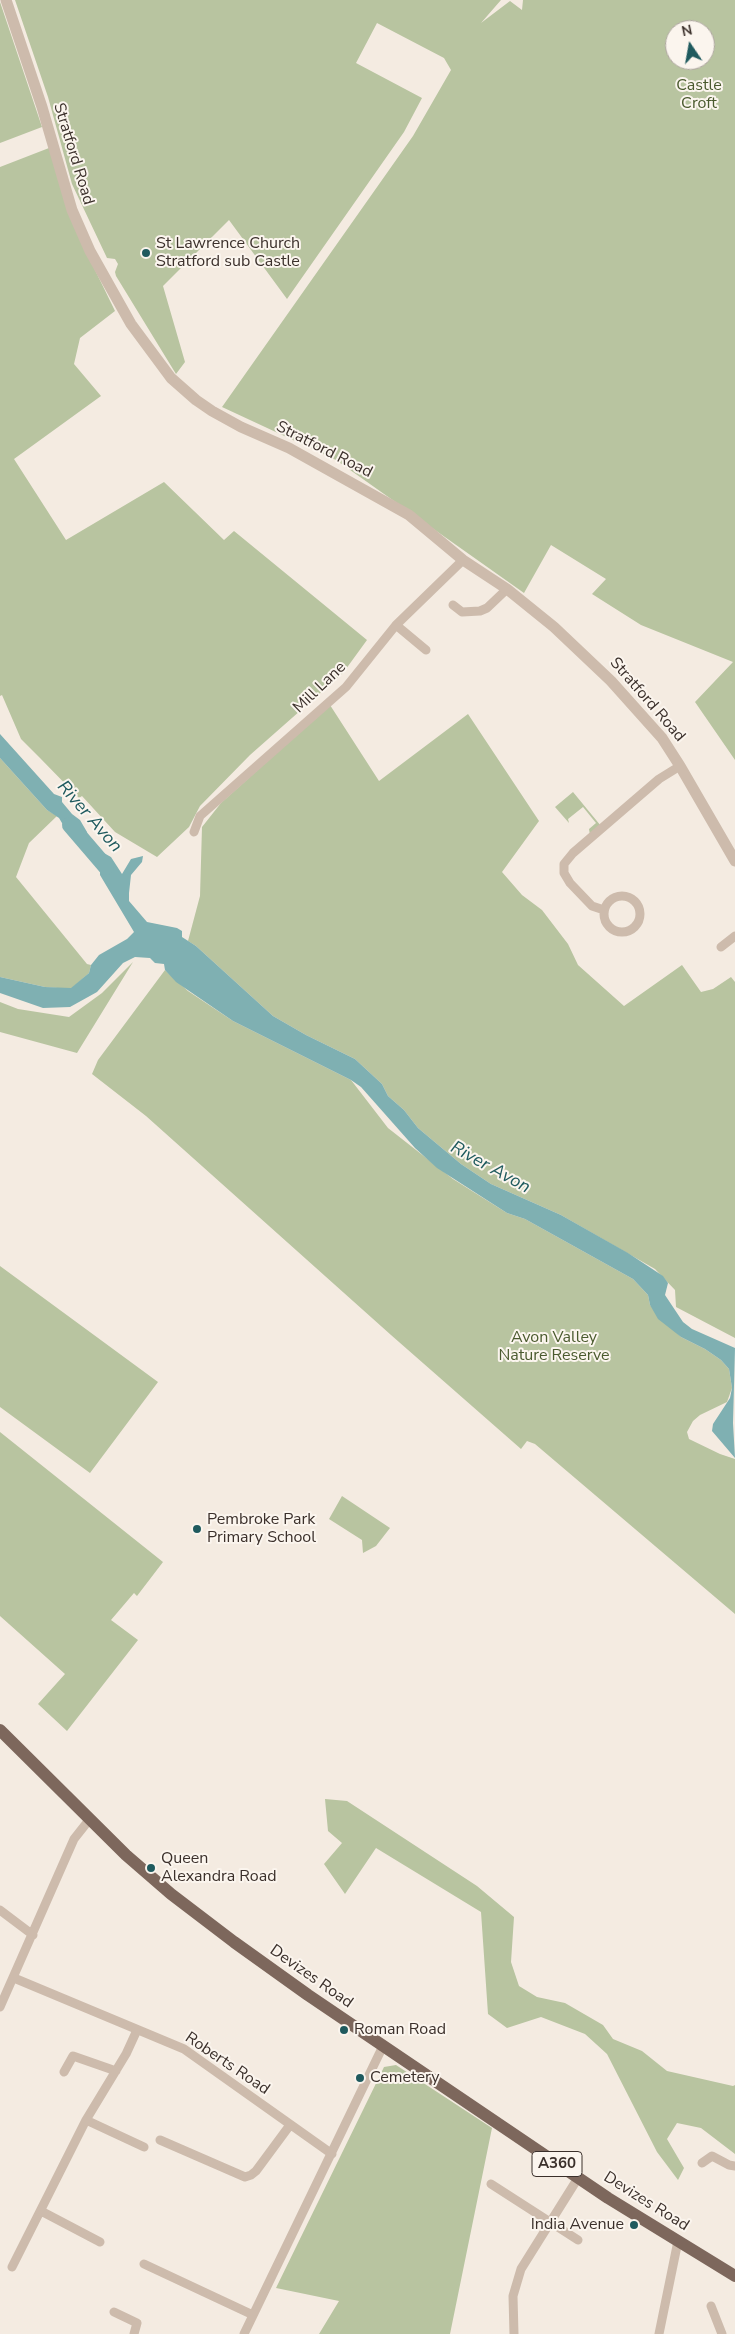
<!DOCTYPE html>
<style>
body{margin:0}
#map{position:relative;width:735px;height:2334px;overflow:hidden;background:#f4ebe1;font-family:"Nunito Sans",sans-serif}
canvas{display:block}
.north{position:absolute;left:665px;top:20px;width:50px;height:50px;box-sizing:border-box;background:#fbf5ee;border:1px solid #aea6a0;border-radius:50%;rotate:348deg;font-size:14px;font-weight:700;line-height:20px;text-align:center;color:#3b302b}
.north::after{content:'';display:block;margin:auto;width:18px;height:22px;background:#1f5a5e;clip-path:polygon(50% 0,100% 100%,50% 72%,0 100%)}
</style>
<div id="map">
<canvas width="735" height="2334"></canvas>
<div class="north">N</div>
</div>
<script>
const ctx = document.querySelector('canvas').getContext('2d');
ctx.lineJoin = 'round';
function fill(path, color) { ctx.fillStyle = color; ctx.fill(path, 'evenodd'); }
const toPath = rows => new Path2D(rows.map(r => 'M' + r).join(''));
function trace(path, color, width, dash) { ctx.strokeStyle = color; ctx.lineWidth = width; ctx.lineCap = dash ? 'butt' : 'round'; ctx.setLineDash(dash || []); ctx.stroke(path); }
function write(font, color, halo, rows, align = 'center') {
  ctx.font = font + ' "Nunito Sans",sans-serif'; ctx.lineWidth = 4; ctx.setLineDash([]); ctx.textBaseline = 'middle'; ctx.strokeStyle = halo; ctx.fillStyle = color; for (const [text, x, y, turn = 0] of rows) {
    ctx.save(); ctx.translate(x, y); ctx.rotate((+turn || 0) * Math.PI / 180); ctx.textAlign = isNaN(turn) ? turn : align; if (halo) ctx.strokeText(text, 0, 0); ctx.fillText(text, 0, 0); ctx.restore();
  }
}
const green = toPath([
 [15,0,501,0,481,23,510,1,522,10,523,0,735,0,735,760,695,702,733,662,641,625,592,594,606,579,551,545,524,593,336,460,222,407,413,136,451,70,444,58,377,23,356,63,422,98,404,132,287,299,229,220,163,286,185,362,176,374,116,276,115,272,118,264,115,259,107,258,72,184,48,97],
 [675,30,705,30,705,60,675,60],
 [0,2,42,127,0,143],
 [49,148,80,239,115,311,80,338,74,364,101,396,14,459,66,540,164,482,224,540,234,531,367,640,343,673,250,755,200,806,189,827,157,857,115,832,82,796,79,798,40,758,21,739,2,695,0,696,0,167],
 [330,705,379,781,468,714,539,821,502,872,522,895,542,910,568,944,578,965,624,1006,682,965,701,992,713,989,731,977,735,982,735,1338,676,1307,675,1290,655,1269,561,1215,491,1184,461,1164,418,1128,404,1110,388,1096,382,1084,355,1059,306,1035,273,1016,196,946,188,941,200,896,202,827,221,803],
 [0,758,47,810,57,816,29,843,16,877,87,964,91,965,89,973,71,989,45,987,0,977],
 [573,792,601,826,590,835,589,829,596,823,583,807,568,819,569,823,555,807],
 [133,962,77,1053,0,1032,0,1002,18,1009,69,1017,102,993],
 [165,970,188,991,233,1021,351,1080,388,1128,453,1179,507,1213,525,1219,633,1279,648,1295,650,1305,681,1337,705,1349,721,1360,729,1369,732,1388,727,1402,700,1415,693,1421,687,1432,689,1439,720,1454,735,1459,735,1614,535,1444,527,1441,521,1449,391,1335,146,1116,92,1074,98,1060],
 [0,1266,158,1382,90,1473,0,1407],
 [0,1432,163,1562,137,1596,134,1593,111,1620,138,1640,67,1731,38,1704,65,1674,0,1616],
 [342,1496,390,1528,376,1546,363,1553,362,1540,329,1519],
 [325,1799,347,1801,477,1886,514,1917,511,1962,519,1986,537,1997,565,2003,603,2025,613,2039,642,2051,667,2071,733,2086,735,2085,735,2154,701,2128,677,2123,667,2139,684,2168,678,2180,657,2152,607,2054,585,2034,541,2017,507,2028,488,2014,481,1912,376,1848,345,1894,324,1864,342,1843,328,1831],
 [396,2065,492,2128,450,2334,319,2334,339,2301,276,2288,384,2067]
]);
const water = toPath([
 [0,734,54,794,62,797,62,802,72,814,80,820,87,832,88,838,84,842,65,828,59,818,47,810,0,758],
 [99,847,102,852,111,857,122,874,131,859,143,856,142,862,131,875,129,893,129,901,147,922,177,928,182,931,182,937,196,946,273,1016,306,1035,355,1059,382,1084,388,1096,404,1110,418,1128,461,1164,491,1184,561,1215,628,1253,663,1276,668,1283,665,1295,683,1322,692,1329,735,1348,733,1423,735,1458,712,1431,713,1424,730,1398,732,1388,729,1369,721,1360,705,1349,681,1337,658,1319,650,1305,648,1295,633,1279,525,1219,507,1213,437,1168,415,1148,361,1087,351,1080,233,1021,176,982,165,970,164,964,155,963,150,958,135,957,123,963,97,992,70,1007,43,1008,0,993,0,977,45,987,71,988,89,973,91,965,99,955,127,939,134,932,100,875,100,861,92,853]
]);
const river = toPath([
 [70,825,106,867]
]);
const minor = toPath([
 [453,605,462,612,480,611,487,608,507,589],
 [396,625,426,650],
 [194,832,200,816,346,687,396,625,463,560],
 '604 914a18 18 0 1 1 36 0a18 18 0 1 1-36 0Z',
 [604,910,592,906,570,883,564,873,564,864,573,853,659,779,680,766],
 [721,947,735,936],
 [0,1910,33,1935],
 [14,1978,184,2049,332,2154],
 [0,2007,74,1839,89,1820],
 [64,2072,73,2056,116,2071],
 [86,2120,144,2147],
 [160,2140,245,2177,251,2175,256,2171,290,2125],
 [702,2163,712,2156,729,2165,735,2166],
 [491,2184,578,2240],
 [41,2211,100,2242],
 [144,2264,253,2315],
 [12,2267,86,2120,126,2054,137,2030],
 [711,2306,722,2334],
 [114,2312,137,2323,134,2334],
 [244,2334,383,2046],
 [514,2334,513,2296,521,2269,578,2178],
 [659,2334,678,2241]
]);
const tertiary = toPath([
 [6,0,42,107,72,210,90,251,131,324,171,378,196,400,212,411,241,427,289,448,409,515,463,560,507,589,554,627,611,681,662,738,680,766,735,861]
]);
const primary = toPath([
 [0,1730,126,1855,171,1894,234,1942,308,1995,608,2198,735,2276]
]);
const markers = [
 [146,253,5,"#1f5a5e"],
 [197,1529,5,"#1f5a5e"],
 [151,1868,5,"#1f5a5e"],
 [344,2030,5,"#1f5a5e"],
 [360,2078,5,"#1f5a5e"],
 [634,2225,5,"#1f5a5e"]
];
const shields = [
 [557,2164,50]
];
const shieldNames = [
 ["A360",557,2164]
];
const parkNames = [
 ["Castle",699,86],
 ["Croft",699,104],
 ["Avon Valley",554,1338],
 ["Nature Reserve",554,1356]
];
const streetNames = [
 ["Stratford Road",73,154,73],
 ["Stratford Road",324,450,27],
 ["Mill Lane",320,688,-44],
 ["Stratford Road",647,700,49],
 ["Devizes Road",311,1977,35],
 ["Roberts Road",227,2064,34],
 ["Devizes Road",646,2202,32]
];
const poiNames = [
 ["St Lawrence Church",156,244],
 ["Stratford sub Castle",156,262],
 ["Pembroke Park",207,1520],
 ["Primary School",207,1538],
 ["Queen",161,1859],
 ["Alexandra Road",161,1877],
 ["Roman Road",354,2030],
 ["Cemetery",370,2078],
 ["India Avenue",624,2225,"right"]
];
const waterNames = [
 ["River Avon",89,817,49],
 ["River Avon",490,1168,29]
];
fill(green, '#b8c4a0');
fill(water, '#7fb0b2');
trace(river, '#7fb0b2', 16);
trace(minor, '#cdbbac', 9);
trace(tertiary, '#cdbbac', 11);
trace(primary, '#7d675c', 12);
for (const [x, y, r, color] of markers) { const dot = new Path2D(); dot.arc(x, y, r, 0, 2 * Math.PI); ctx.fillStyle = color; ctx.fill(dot); trace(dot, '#fbf5ee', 2); }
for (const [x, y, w] of shields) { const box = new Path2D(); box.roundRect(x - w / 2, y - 12.5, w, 25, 4); ctx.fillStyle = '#fbf5ee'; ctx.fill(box); trace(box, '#3b302b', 1); }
write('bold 15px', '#3b302b', null, shieldNames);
write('16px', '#4a5a2e', '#fbf5ee', parkNames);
write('16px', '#3b302b', '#fbf5ee', streetNames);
write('16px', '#3b302b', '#fbf5ee', poiNames, 'left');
write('italic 18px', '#1f5a5e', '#fbf5ee', waterNames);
</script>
